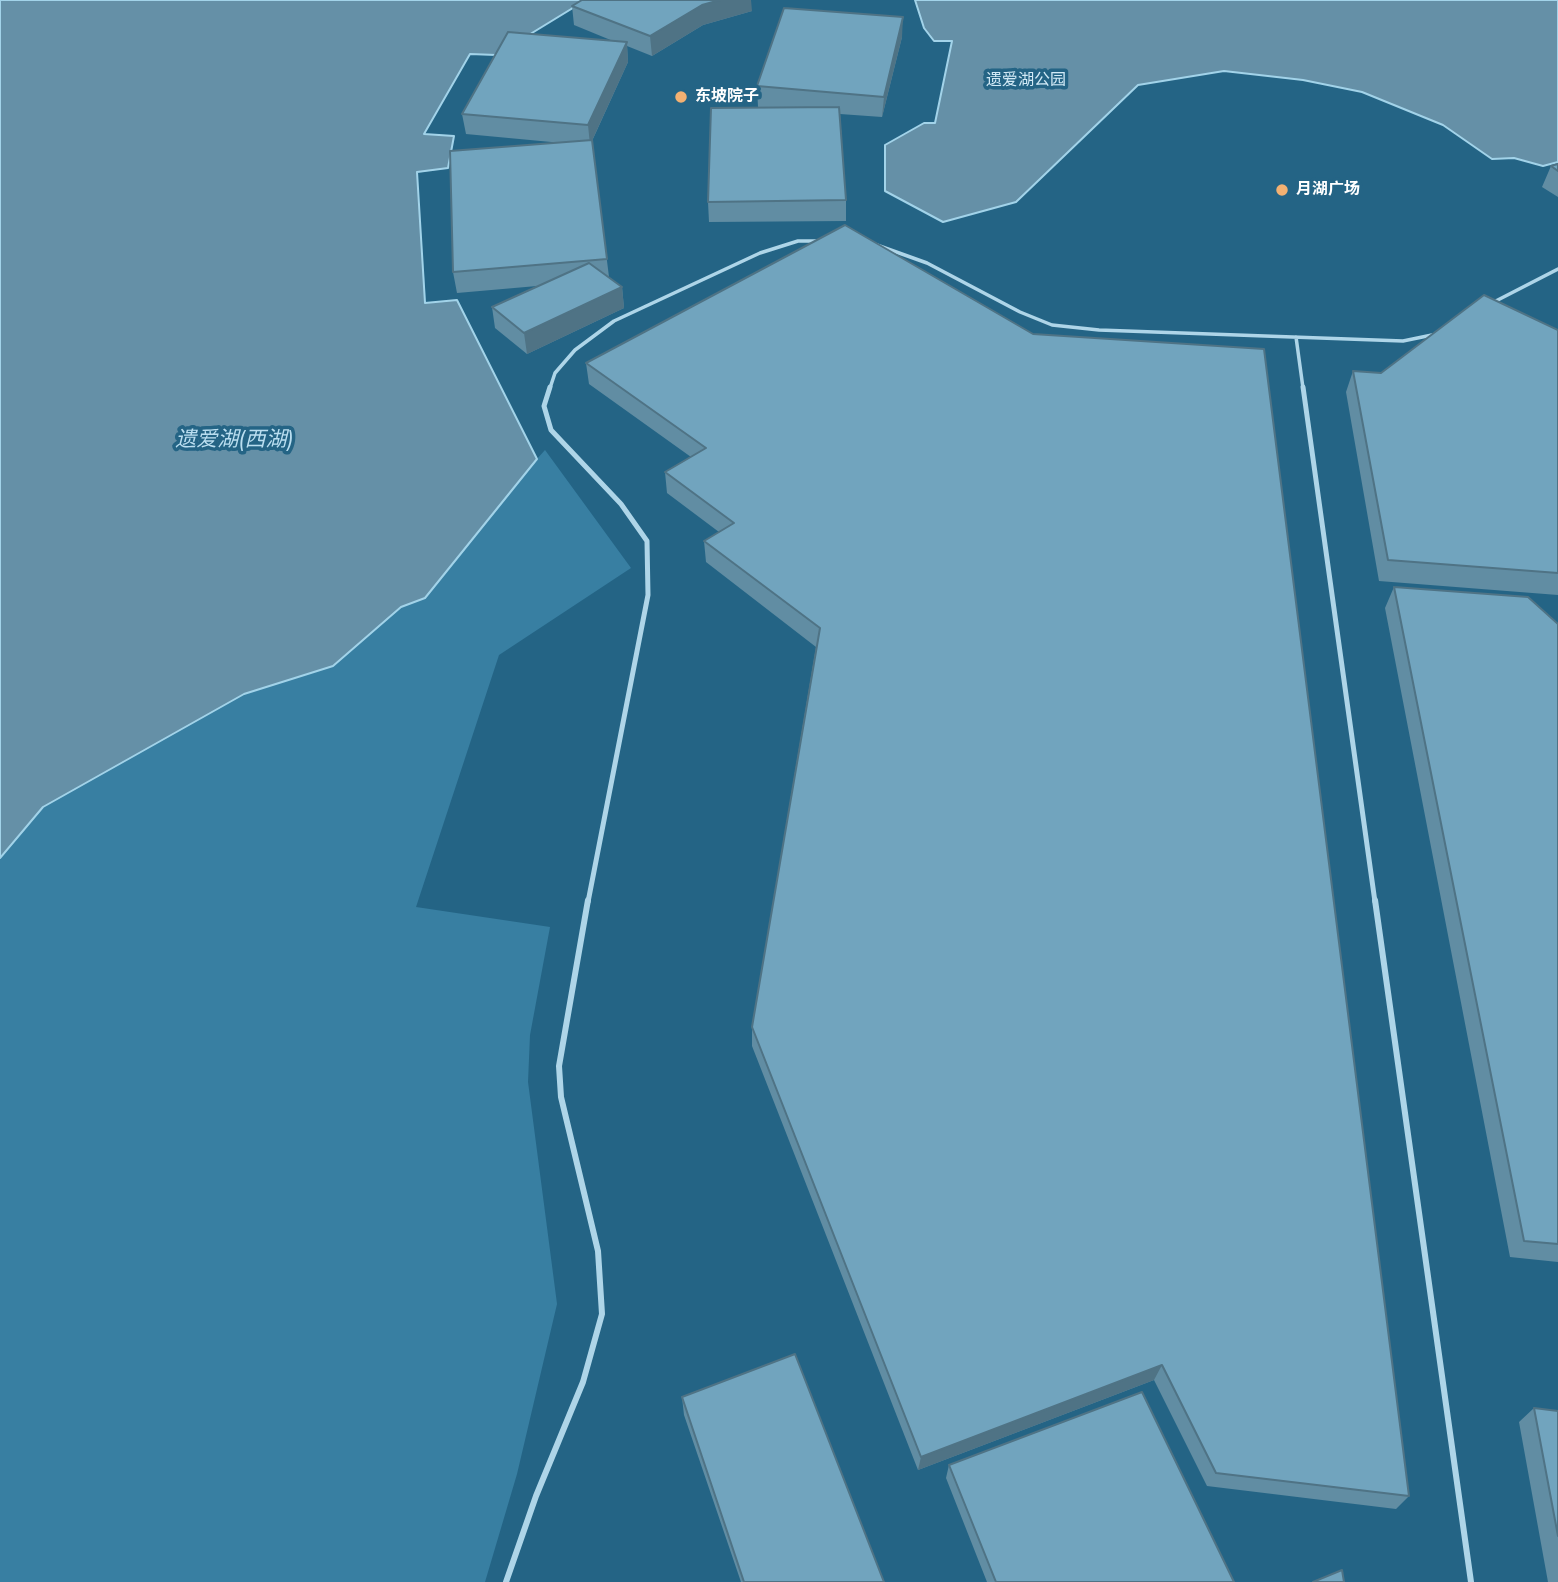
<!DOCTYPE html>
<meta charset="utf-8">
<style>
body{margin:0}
canvas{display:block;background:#246485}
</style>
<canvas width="1558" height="1582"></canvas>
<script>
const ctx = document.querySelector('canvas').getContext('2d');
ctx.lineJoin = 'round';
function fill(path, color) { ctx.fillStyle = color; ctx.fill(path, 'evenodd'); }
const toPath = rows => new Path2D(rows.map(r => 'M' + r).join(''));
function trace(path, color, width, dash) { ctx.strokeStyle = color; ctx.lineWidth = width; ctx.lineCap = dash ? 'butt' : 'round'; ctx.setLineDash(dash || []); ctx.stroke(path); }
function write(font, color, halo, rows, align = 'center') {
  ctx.font = font + ' Jost,"Noto Sans SC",sans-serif'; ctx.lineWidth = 7; ctx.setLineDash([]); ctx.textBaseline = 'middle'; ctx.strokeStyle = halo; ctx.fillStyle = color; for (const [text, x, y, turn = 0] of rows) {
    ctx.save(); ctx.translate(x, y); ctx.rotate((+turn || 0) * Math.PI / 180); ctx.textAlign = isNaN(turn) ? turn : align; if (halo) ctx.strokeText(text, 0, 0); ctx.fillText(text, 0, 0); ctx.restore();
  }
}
const green = toPath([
 [0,0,586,0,496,55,470,54,424,134,454,136,448,168,417,173,426,303,457,300,537,459,545,450,631,568,499,655,416,907,550,927,530,1035,528,1082,557,1304,517,1474,485,1582,0,1582]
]);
const water = toPath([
 [0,0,586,0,496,55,470,54,424,134,454,136,448,168,417,172,425,303,457,300,537,459,425,598,401,607,333,666,244,694,43,807,0,858,0,0],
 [915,0,1558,0,1558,162,1543,166,1514,158,1492,159,1443,125,1362,92,1303,80,1224,71,1138,85,1016,202,943,222,885,191,885,145,924,123,935,123,952,41,934,41,924,28,915,0]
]);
const serviceFar2 = toPath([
 [874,244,927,263,1020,312,1052,325,1099,330,1403,341,1432,335],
 [1490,304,1558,269],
 [1296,337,1303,388],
 [550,388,555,373,575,350,614,321,760,253,798,241,822,241]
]);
const serviceFar1 = toPath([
 [550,387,544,406,551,430,621,504,647,541,648,595,588,902],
 [1303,387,1375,902]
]);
const service = toPath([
 [1375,900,1471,1582],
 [506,1582,536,1496,583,1382,602,1314,598,1251,561,1097,559,1066,588,900]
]);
const wall = toPath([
 [572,6,752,11,703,25,652,56,627,46,628,62,592,141,609,277,622,287,624,308,527,354,495,328,492,307,537,286,457,293,453,272,562,143,466,134,462,114,613,41,574,25],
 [902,37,882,117,840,114,846,200,846,221,709,222,708,202,769,108,758,107,757,86],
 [1558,164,1558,197,1542,187,1551,166],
 [845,225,1409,1496,1396,1509,1207,1486,1154,1380,918,1470,752,1046,752,1027,816,647,706,562,704,541,719,532,667,493,665,472,691,457,589,384,586,363],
 [1558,330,1558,595,1379,581,1346,392,1353,371,1381,373],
 [1394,587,1558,624,1558,1262,1510,1257,1385,608],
 [682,1397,884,1582,741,1582,684,1415],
 [1534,1408,1558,1411,1558,1582,1548,1582,1519,1422],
 [949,1465,1234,1582,987,1582,946,1478]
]);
const shadedWall = toPath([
 [720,0,751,0,752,11,703,25,652,56,650,36,702,5],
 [903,17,902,37,882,117,884,97],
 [627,42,628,62,590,145,588,125],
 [622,287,624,308,527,354,524,333],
 [1162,1365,1154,1380,918,1470,921,1457]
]);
const building = toPath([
 [582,0,720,0,702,5,650,36,572,6,582,0],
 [784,8,903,17,884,97,757,86,784,8],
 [508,32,627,42,588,125,462,114,508,32],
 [839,107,846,200,708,202,711,108,839,107],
 [592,140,607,259,453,272,450,151,592,140],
 [1558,164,1558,171,1551,166,1558,164],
 [845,225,1033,334,1264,349,1409,1496,1216,1473,1162,1365,921,1457,752,1027,820,628,704,541,734,523,665,472,706,448,586,363,845,225],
 [589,263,622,287,524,333,492,307,589,263],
 [1484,295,1558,330,1558,573,1388,560,1353,371,1381,373,1484,295],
 [1394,587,1528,597,1558,624,1558,1244,1524,1241,1394,587],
 [795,1354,884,1582,744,1582,682,1397,795,1354],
 [1142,1392,1234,1582,996,1582,949,1465,1142,1392],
 [1534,1408,1558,1411,1558,1536,1534,1408],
 [1342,1570,1344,1582,1313,1582,1342,1570]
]);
const markers = [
 [681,97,7,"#f3b172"],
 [1282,190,7,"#f3b172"]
];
const farParknames = [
 ["遗爱湖公园",1026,81]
];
const farPoinames = [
 ["东坡院子",695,97],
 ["月湖广场",1296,190]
];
const waterNames = [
 ["遗爱湖(西湖)",234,441]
];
fill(green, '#387fa2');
fill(water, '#6590a7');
trace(water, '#a2d3e9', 2);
trace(serviceFar2, '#aed5e8', 3.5);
trace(serviceFar1, '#aed5e8', 5);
trace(service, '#aed5e8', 6);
fill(wall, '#618da3');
fill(shadedWall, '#4f7385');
fill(building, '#71a4be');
trace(building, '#4f7385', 2);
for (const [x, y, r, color] of markers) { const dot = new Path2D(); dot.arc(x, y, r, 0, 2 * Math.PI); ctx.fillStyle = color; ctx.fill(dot); trace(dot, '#246485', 2.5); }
write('16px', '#d2eaf6', '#246485', farParknames);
write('bold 16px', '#fff', '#246485', farPoinames, 'left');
write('italic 21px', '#badef0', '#246485', waterNames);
</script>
